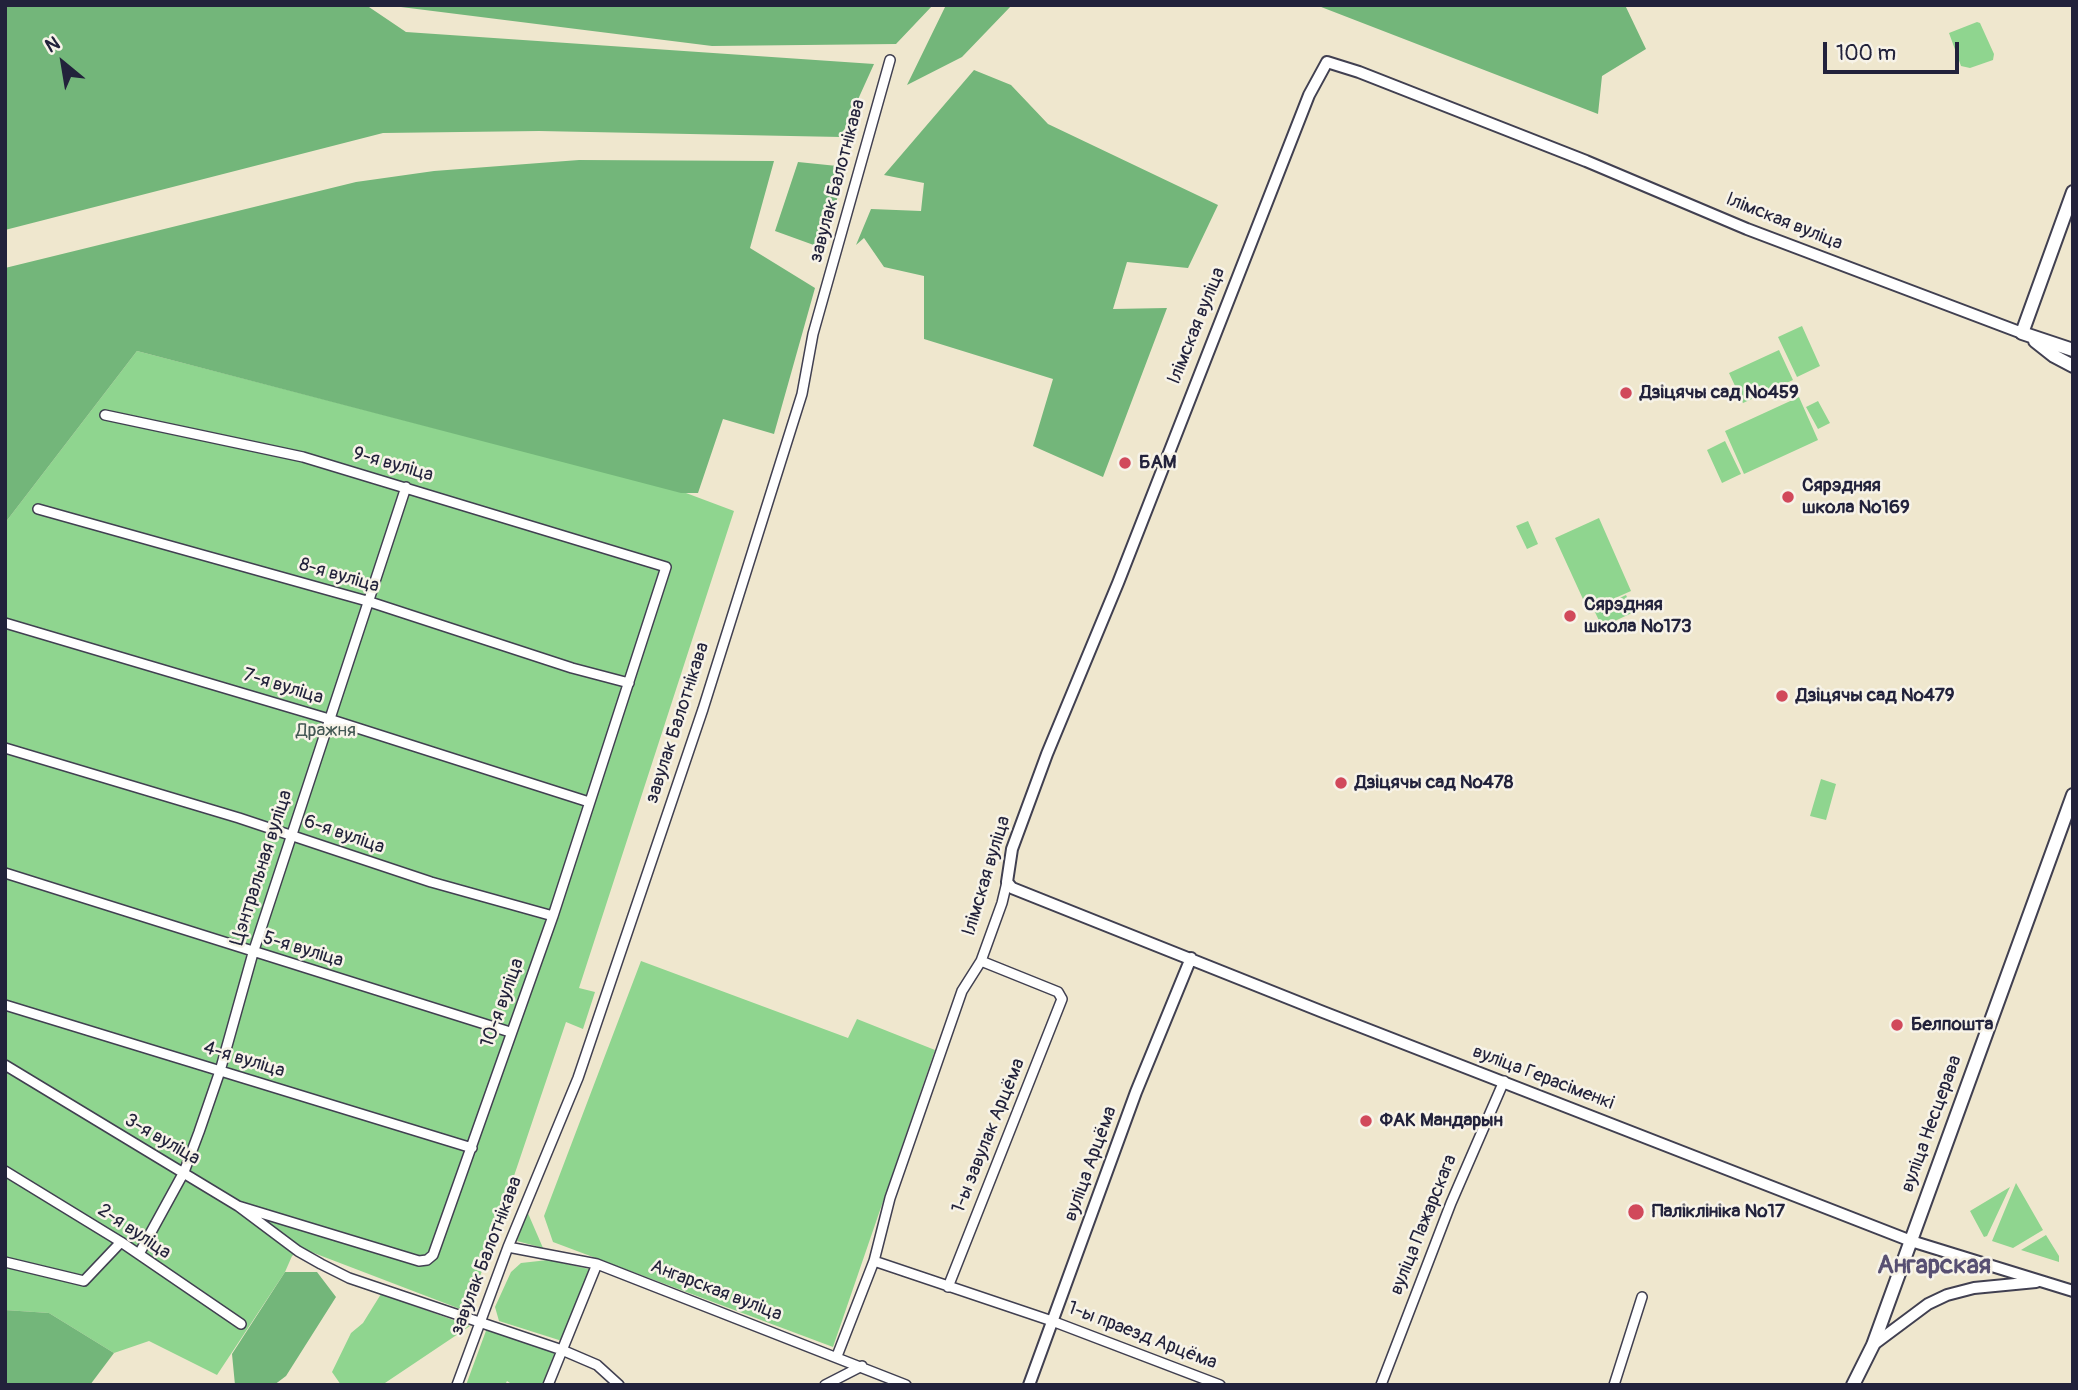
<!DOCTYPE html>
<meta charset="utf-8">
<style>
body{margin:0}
#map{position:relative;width:2078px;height:1390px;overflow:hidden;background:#efe7ce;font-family:Pangolin,sans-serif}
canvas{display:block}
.frame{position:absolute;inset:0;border:7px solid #22223b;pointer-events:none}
.north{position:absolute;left:28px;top:28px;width:70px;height:70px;-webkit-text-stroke:5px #f7f3e8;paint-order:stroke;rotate:330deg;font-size:19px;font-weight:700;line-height:28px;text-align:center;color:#22223b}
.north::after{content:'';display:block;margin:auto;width:24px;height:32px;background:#22223b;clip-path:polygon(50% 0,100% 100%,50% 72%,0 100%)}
.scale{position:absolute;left:1823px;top:42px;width:136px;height:32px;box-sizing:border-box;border:4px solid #22223b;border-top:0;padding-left:9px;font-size:21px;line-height:24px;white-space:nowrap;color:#22223b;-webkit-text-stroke:5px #f7f3e8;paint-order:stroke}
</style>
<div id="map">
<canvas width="2078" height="1390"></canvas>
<div class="frame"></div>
<div class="north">N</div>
<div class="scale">100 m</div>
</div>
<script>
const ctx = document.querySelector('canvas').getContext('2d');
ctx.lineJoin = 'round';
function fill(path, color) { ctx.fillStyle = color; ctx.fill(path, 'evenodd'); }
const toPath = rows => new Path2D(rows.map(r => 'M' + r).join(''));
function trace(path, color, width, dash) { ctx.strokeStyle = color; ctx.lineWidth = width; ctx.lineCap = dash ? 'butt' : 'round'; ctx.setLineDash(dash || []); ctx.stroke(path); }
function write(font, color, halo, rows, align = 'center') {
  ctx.font = font + ' Pangolin,sans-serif'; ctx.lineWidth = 5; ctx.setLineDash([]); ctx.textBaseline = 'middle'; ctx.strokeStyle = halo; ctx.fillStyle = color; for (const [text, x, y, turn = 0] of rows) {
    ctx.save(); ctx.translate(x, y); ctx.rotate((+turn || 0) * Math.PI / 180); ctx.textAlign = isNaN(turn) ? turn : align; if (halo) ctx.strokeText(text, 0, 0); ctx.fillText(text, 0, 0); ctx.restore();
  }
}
const green = toPath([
 [1977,22,1980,23,1994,54,1993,60,1970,68,1961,66,1949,33],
 [1802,326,1820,366,1797,377,1778,337],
 [1779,350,1793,380,1743,403,1729,373],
 [137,351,686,493,734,511,579,988,595,992,583,1029,566,1022,468,1312,306,1250,298,1251,292,1256,285,1272,217,1375,149,1341,114,1353,49,1313,5,1310,5,523],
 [1799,397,1818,440,1744,474,1725,431],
 [1818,401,1830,423,1818,429,1806,407],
 [1725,441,1741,474,1722,483,1707,450],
 [1599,518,1631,591,1588,610,1555,538],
 [1528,521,1538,544,1527,549,1516,526],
 [1626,595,1634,612,1602,627,1594,610],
 [1821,779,1836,784,1826,820,1810,816],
 [641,961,848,1038,857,1019,935,1050,833,1347,553,1242,544,1216],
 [2016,1183,2043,1230,2013,1248,1992,1241],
 [2010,1187,1987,1236,1984,1237,1970,1211],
 [527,1211,543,1248,517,1241],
 [2046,1235,2059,1256,2059,1262,2021,1250],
 [548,1260,589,1269,562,1341,499,1321,495,1307,511,1272,521,1263],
 [381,1294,470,1326,382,1385,341,1385,332,1372,351,1333,363,1323],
 [487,1328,556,1350,542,1385,513,1385,507,1381,505,1385,466,1385]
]);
const forest = toPath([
 [5,5,366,5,406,32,874,64,841,137,539,131,383,133,5,230],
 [385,5,933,5,896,44,712,46],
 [946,5,1012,5,962,57,907,85],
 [1316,5,1625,5,1646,49,1602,76,1598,114],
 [974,70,1011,85,1048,124,1218,205,1188,268,1127,262,1113,309,1167,308,1103,477,1033,446,1053,379,924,339,924,276,884,267,864,238,856,245,871,209,921,211,924,183,884,175],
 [579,160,774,161,750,248,815,288,774,434,723,419,698,493,681,493,137,351,5,523,5,268,356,182,434,171],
 [798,162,847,167,822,248,775,231],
 [285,1272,317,1272,336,1297,286,1376,274,1385,235,1385,232,1354],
 [5,1310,49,1313,114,1353,90,1385,5,1385]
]);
const minor = toPath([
 [105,415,303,457,666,567,553,916,433,1255,427,1260,419,1261,238,1206],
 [38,509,367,601,572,668,629,683],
 [5,623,329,719,589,802],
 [5,748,239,818,431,882,553,916],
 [5,873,510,1032],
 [5,1005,472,1148],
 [5,1065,238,1206,298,1251,321,1264,349,1278,562,1350,597,1365,619,1385],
 [5,1171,121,1242,241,1324],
 [508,1247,597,1264,906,1385],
 [139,1254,184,1172,199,1132,220,1071,253,953,406,487],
 [874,1261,1052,1321,1220,1385],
 [5,1262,84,1281,121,1242],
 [948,1287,1062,999,1058,992,981,961],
 [837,1356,874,1261,890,1198,962,991,981,961,1002,903,1007,882],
 [457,1385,508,1247,578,1078,703,709,802,394,813,334,890,60],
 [548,1385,597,1264],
 [825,1385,862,1366],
 [1381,1385,1451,1203,1504,1081],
 [1614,1385,1642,1297]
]);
const tertiary = toPath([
 [2022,333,1747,229,1586,161,1359,72,1327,62,1309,95,1118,583,1047,754,1012,849,1007,882,1012,888,1323,1012,1911,1241,2073,1291],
 [1873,1345,1928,1304,1947,1295,1974,1288,2036,1282],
 [1029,1385,1136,1092,1191,958]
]);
const secondary = toPath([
 [2073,192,2022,333,2073,350],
 [2035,341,2054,356,2073,366],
 [1853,1385,1873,1345,2073,795]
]);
const markers = [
 [1626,393,7,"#d1495b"],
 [1125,463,7,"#d1495b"],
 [1788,497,7,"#d1495b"],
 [1570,616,7,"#d1495b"],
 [1782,696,7,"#d1495b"],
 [1341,783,7,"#d1495b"],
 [1897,1025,7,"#d1495b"],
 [1366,1121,7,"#d1495b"],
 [1636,1212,9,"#d1495b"]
];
const streetNames = [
 ["завулак Балотнікава",838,181,-75],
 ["Ілімская вуліца",1784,222,22],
 ["Ілімская вуліца",1197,326,-68],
 ["9-я вуліца",393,465,16],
 ["8-я вуліца",339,576,16],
 ["7-я вуліца",283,687,17],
 ["завулак Балотнікава",678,723,-72],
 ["6-я вуліца",344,835,19],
 ["Цэнтральная вуліца",262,868,-72],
 ["Ілімская вуліца",987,876,-73],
 ["5-я вуліца",303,950,17],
 ["10-я вуліца",503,1003,-70],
 ["4-я вуліца",244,1060,17],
 ["вуліца Герасіменкі",1543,1078,21],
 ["вуліца Несцерава",1932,1124,-70],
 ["1-ы завулак Арцёма",989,1136,-68],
 ["3-я вуліца",162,1140,30],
 ["вуліца Арцёма",1091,1164,-70],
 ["вуліца Пажарскага",1424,1225,-68],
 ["2-я вуліца",134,1232,34],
 ["завулак Балотнікава",487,1256,-69],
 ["Ангарская вуліца",716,1291,21],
 ["1-ы праезд Арцёма",1142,1336,21]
];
const poiNames = [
 ["Дзіцячы сад №459",1640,393],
 ["БАМ",1139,463],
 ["Сярэдняя",1802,486],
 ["школа №169",1802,508],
 ["Сярэдняя",1584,605],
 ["школа №173",1584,627],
 ["Дзіцячы сад №479",1796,696],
 ["Дзіцячы сад №478",1355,783],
 ["Белпошта",1911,1025],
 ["ФАК Мандарын",1380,1121],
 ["Паліклініка №17",1652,1212]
];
const parkNames = [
 ["Дражня",326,731]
];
const districtNames = [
 ["Ангарская",1934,1266]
];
fill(green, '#8fd58f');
fill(forest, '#73b67a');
trace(minor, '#414051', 12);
trace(tertiary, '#414051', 14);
trace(secondary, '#414051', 16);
trace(minor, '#fff', 9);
trace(tertiary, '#fff', 10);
trace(secondary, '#fff', 12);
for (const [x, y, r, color] of markers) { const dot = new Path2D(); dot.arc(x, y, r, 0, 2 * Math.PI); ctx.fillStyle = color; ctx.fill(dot); trace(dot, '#f7f3e8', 2.5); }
write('19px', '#22223b', '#f7f3e8', streetNames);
write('bold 19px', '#22223b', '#f7f3e8', poiNames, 'left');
write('19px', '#435854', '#f7f3e8', parkNames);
write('bold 26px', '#585072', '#f7f3e8', districtNames);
</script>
